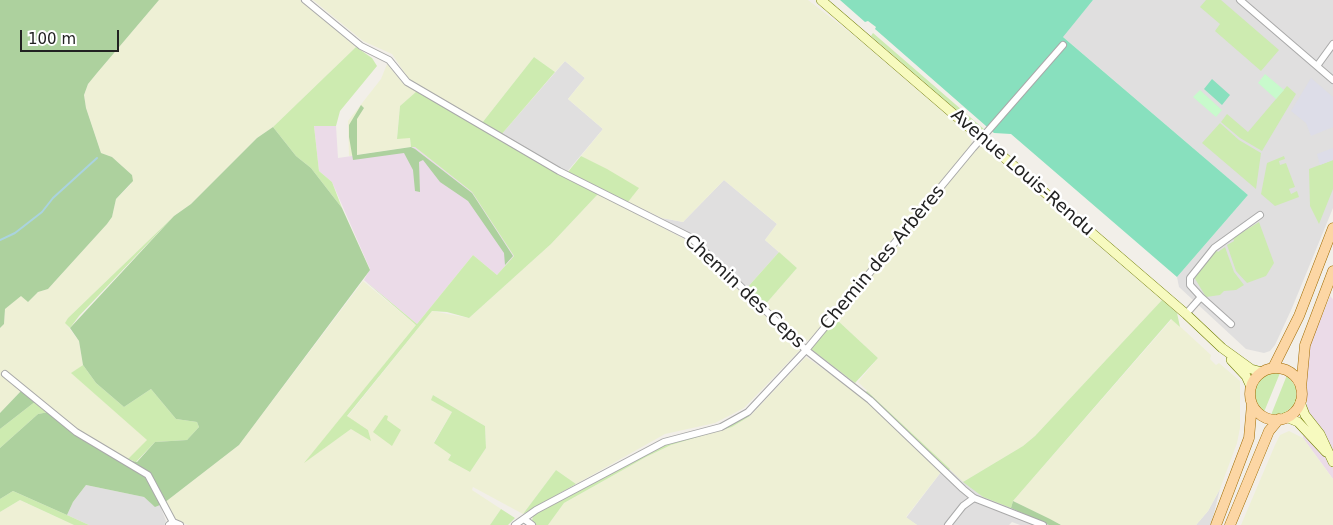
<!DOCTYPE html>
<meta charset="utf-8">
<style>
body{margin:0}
#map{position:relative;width:1333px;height:525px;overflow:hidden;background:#f2efe9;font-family:"DejaVu Sans",sans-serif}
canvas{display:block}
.scale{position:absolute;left:20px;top:30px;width:99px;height:22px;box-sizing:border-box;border:2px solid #222;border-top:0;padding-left:6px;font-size:15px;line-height:18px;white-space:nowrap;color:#222;-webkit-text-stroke:4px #fff;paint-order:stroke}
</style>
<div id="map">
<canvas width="1333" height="525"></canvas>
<div class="scale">100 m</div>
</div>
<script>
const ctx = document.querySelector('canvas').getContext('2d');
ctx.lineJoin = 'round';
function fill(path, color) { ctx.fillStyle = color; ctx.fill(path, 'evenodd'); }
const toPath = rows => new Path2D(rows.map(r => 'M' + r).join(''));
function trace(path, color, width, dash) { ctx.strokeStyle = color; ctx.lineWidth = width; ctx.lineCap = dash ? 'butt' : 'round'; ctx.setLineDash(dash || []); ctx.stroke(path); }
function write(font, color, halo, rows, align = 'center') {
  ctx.font = font + ' "DejaVu Sans",sans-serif'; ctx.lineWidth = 5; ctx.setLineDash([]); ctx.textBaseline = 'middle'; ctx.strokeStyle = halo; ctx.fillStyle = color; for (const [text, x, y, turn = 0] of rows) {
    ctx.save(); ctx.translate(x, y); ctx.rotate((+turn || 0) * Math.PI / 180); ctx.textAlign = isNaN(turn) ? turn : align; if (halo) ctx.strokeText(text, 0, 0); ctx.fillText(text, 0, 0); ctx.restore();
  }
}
const residential = toPath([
 [1093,0,1333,0,1333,208,1292,308,1275,345,1270,351,1264,353,1246,349,1179,287,1177,277,1248,195,1062,36],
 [565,61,585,78,568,99,603,129,566,173,501,135],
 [724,180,777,224,765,240,779,252,746,289,699,242,662,218,683,222],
 [950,469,983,497,1061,525,1020,525,1012,522,1009,525,917,525,906,518,941,472],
 [86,485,144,497,155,506,160,505,166,521,164,525,89,525,67,515,73,502],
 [1220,489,1211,525,1196,525,1208,511]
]);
const industrial = toPath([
 [314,126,336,126,338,158,415,147,472,192,514,256,497,275,473,255,417,324,364,280,370,269,332,182,319,171],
 [1330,296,1333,299,1333,479,1303,438,1307,401,1307,352]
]);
const farmland = toPath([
 [159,0,300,0,356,47,273,127,257,138,191,204,174,216,68,318,66,324,79,341,83,365,72,373,148,440,128,459,79,432,44,401,36,401,21,391,0,413,0,328,4,324,5,309,22,295,28,302,38,292,48,289,107,224,112,217,116,199,131,184,132,175,112,157,101,153,86,108,84,95,88,84,97,73],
 [313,0,808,0,857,38,970,135,972,144,818,330,810,340,803,341,764,306,797,268,765,240,777,224,724,180,683,222,662,218,628,202,638,188,581,156,603,129,568,99,585,78,565,61,555,72,534,57,482,123,410,81,392,54,363,41],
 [387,64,402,82,417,91,400,106,397,138,410,138,411,147,349,156,348,121,381,79],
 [981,146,1162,300,1035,436,1023,446,963,482,858,382,878,358,836,319,976,149],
 [598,194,690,242,800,350,744,408,715,423,665,434,576,484,556,470,523,514,473,487,472,490,501,509,490,525,188,525,176,521,170,514,164,503,239,445,363,281,416,325,307,460,351,429,368,430,347,417,432,311,469,318,551,244],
 [433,395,485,426,486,448,470,472,448,460,451,455,434,442,452,412,432,400],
 [1172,319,1211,355,1210,359,1216,365,1219,363,1240,381,1240,428,1237,443,1220,489,1208,511,1196,525,1061,525,1013,501],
 [806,357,856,392,941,472,906,517,917,525,548,525,564,503,646,457,671,445,732,427,750,416],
 [1289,431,1303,438,1333,479,1333,525,1241,525,1275,445,1280,435],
 [20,500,74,525,0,525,0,512]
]);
const grass = toPath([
 [1206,0,1221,0,1279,50,1261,71,1215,31,1220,24,1200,7],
 [873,33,985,130,982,132,871,36],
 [356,47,372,58,377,66,340,111,336,126,314,126,319,171,332,182,342,208,311,168,296,156,273,127],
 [534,57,555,72,501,135,482,123],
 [1287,86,1296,94,1262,151,1240,138,1221,122,1227,114,1248,132],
 [417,91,598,194,551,244,469,318,447,312,432,311,347,416,368,430,371,441,351,429,304,463,416,325,364,280,417,324,473,255,497,275,514,256,472,192,415,147,411,147,410,138,397,139,400,106],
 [1220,123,1239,140,1261,153,1256,189,1202,143],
 [581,156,607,169,639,188,628,202,567,173],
 [1284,156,1285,159,1279,161,1280,165,1286,163,1295,187,1289,189,1291,194,1297,191,1299,197,1275,206,1261,194,1267,163],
 [1333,160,1333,189,1319,224,1310,206,1309,169],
 [174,216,79,316,70,328,65,323,68,318],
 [1259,222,1274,263,1266,276,1247,283,1236,271,1227,245,1234,241,1233,238],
 [1225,247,1234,272,1244,285,1236,290,1224,291,1220,295,1206,297,1194,277,1216,250,1218,252],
 [779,252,797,268,764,306,746,289],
 [1162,300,1177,313,1180,327,1171,319,1013,501,1011,508,983,497,963,482,1023,446,1035,436],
 [836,319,878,358,855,383,811,349],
 [83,365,96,383,124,407,151,389,176,419,197,422,199,427,187,440,155,442,136,462,128,459,147,440,71,373],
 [1272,372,1280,373,1264,412,1256,401,1254,391,1261,378],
 [1287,375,1296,387,1296,403,1285,413,1271,415],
 [867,391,950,469,948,471,865,393],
 [433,395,485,426,486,448,470,472,448,460,451,455,434,443,452,412,431,400],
 [36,401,49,412,38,414,0,448,0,429],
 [385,415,388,416,387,420,401,430,392,446,373,432],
 [747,416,750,416,732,427,671,445,646,457,564,503,548,525,536,525,532,521,533,515,668,443,725,427],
 [556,470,576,484,523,514],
 [13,491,67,515,89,525,74,525,20,500,0,512,0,499],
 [501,509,515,518,508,525,490,525]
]);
const forest = toPath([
 [0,0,159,0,97,73,88,84,84,95,86,108,101,153,112,157,132,175,133,181,116,199,112,217,107,224,57,279,48,289,38,292,28,302,21,296,5,309,4,324,0,328],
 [361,105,364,108,357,119,357,155,411,147,415,149,472,193,513,256,505,265,504,253,468,201,440,182,423,160,419,162,420,192,415,191,413,170,404,153,353,160,349,137,349,125],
 [273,127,296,156,311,168,342,208,370,270,239,445,164,503,152,477,127,460,137,462,155,442,187,440,199,427,197,422,176,419,151,389,124,407,96,383,83,365,79,341,70,328,174,216,191,204,257,138],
 [21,391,36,401,0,429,0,413],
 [49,412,81,438,146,476,150,481,160,505,155,507,144,497,86,485,73,502,67,515,13,491,0,499,0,448,38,414],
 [1013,501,1050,519,1061,525,1049,525,1011,508]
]);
const park = toPath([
 [1265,74,1284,90,1276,99,1258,83],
 [1200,90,1222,110,1216,117,1193,97]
]);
const pitch = toPath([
 [840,0,1093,0,1063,37,1248,195,1177,277,1011,134,994,133,875,29,876,27,868,21,865,22],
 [1212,79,1230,95,1222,105,1204,89]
]);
const plaza = toPath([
 [1311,78,1333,97,1333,127,1311,136,1306,123,1291,111],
 [1333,148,1333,160,1320,165,1317,154]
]);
const stream = toPath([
 [0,240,15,233,42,212,53,198,97,158]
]);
const street = toPath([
 [305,0,361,46,389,60,407,82,559,171,690,237,806,350,870,400,963,489,974,498,1043,525],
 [1240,0,1333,80],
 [1317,66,1333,44],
 [1201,297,1231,324],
 [1186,314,1201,297,1190,285,1190,278,1214,248,1260,215],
 [5,374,76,432,148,475,173,522],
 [524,519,532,525],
 [169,525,173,522,180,525],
 [515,525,536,510,664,442,721,427,748,412,806,350,973,148,1063,45],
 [948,525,963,506,974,498]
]);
const secondary = toPath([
 [821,0,1186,314,1222,348,1251,369,1262,372],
 [1231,360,1246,376,1251,387],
 [1300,402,1305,415,1320,434,1333,462],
 [1286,417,1298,422,1326,452]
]);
const primary = toPath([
 [1273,368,1299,316,1333,228],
 '1250 394a26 26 0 1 1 52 0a26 26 0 1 1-52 0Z',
 [1301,388,1305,345,1333,271],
 [1216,525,1249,438,1252,404],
 [1230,525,1269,431,1279,419]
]);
const streetNames = [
 ["Avenue Louis-Rendu",1022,173,41],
 ["Chemin des Arbères",883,258,-50],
 ["Chemin des Ceps",744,292,43]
];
fill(residential, '#e0dfdf');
fill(industrial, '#ebdbe8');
fill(farmland, '#eef0d5');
fill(grass, '#cdebb0');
fill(forest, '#add19e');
fill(park, '#c8facc');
fill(pitch, '#88e0be');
fill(plaza, '#dddde8');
trace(stream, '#aad3df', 2);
trace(street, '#a9a9a9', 8);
trace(secondary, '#707d05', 10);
trace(primary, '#a06b00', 11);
trace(street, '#fff', 6);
trace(secondary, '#f7fabf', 9);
trace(primary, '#fcd6a4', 10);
write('18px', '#222', '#fff', streetNames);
</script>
